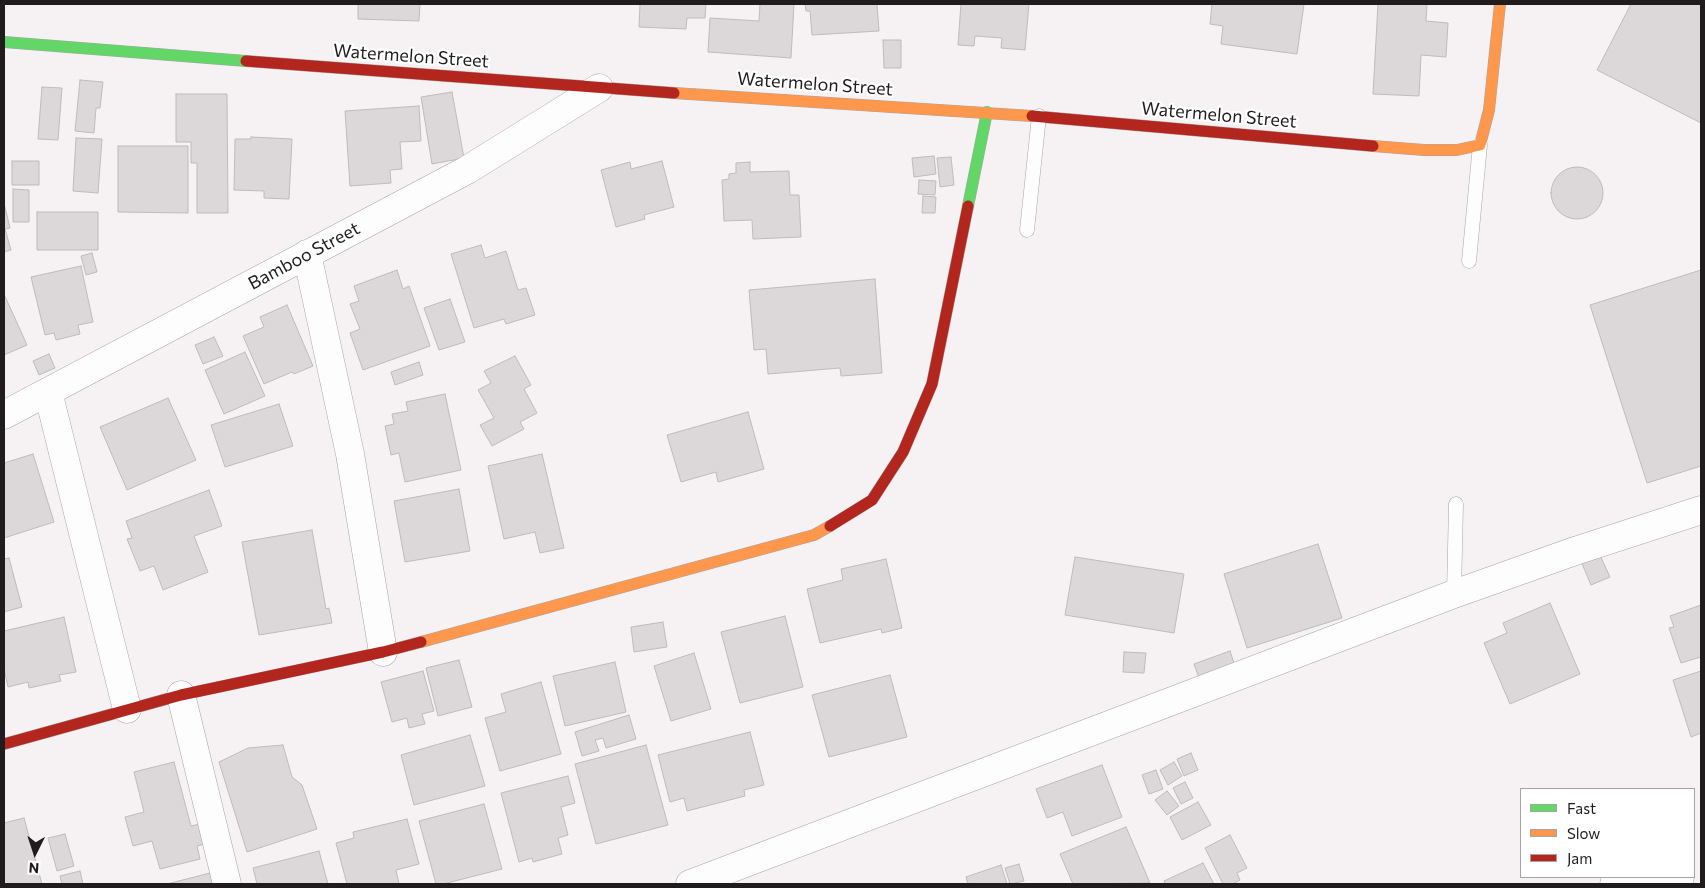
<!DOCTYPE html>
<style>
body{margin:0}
#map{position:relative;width:1705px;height:888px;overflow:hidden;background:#f6f1f3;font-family:Commissioner,sans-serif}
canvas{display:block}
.frame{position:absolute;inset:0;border:5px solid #201c1e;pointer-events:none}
.legend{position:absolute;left:1520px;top:788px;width:175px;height:90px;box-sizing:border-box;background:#fff;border:1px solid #a6a4a5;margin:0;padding:6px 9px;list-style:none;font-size:15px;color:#201c1e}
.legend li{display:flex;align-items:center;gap:10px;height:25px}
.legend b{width:25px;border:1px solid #a6a4a5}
.north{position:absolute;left:10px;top:828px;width:50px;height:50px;-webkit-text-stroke:4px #fff;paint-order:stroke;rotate:184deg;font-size:14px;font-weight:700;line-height:20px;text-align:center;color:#201c1e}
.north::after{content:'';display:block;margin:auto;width:18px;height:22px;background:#201c1e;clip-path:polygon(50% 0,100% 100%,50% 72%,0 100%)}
</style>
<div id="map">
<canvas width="1705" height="888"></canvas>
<div class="frame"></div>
<ul class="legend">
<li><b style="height:6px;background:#63d668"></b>Fast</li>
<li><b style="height:6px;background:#ff974d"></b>Slow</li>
<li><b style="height:6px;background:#b3261e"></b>Jam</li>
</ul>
<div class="north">N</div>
</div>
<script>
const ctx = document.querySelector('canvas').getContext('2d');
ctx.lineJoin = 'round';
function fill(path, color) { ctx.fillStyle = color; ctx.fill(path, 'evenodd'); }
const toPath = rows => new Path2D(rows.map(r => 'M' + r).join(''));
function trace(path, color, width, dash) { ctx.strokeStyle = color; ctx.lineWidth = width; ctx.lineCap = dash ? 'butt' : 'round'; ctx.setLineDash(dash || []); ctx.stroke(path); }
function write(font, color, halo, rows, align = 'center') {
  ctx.font = font + ' Commissioner,sans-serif'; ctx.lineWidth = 4.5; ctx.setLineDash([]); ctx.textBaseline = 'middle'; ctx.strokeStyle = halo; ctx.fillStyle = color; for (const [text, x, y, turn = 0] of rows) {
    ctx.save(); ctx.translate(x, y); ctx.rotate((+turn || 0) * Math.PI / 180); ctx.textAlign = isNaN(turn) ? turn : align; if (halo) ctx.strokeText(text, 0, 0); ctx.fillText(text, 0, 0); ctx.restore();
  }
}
const building = toPath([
 [358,4,420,4,419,21,358,19,358,4],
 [640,4,706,4,705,18,687,18,686,29,639,27,640,4],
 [760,4,794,4,791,58,708,52,710,18,759,21,760,4],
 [805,4,877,4,879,31,812,35,810,11,806,11,805,4],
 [961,4,1029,4,1025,50,1001,48,1002,38,975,36,974,46,958,45,961,4],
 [1212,4,1304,4,1297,54,1221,44,1223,26,1210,24,1212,4],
 [1378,4,1427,4,1426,21,1448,23,1446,57,1421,55,1419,96,1373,94,1378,4],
 [1631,4,1701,4,1701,123,1597,70,1631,4],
 [883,40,901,40,901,68,884,68,883,40],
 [80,80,103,82,100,108,96,108,94,133,75,131,80,80],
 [42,87,62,88,58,140,38,139,42,87],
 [452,92,464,158,432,164,421,97,452,92],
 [176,94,227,94,228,213,197,213,197,163,191,163,191,142,176,142,176,94],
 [419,106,421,141,400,142,402,169,390,170,391,183,350,186,345,111,419,106],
 [251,137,292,139,289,199,264,198,264,191,234,190,235,139,251,139,251,137],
 [76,138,102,139,98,193,73,191,76,138],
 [118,146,188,146,188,213,118,212,118,146],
 [934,156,936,174,914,177,912,158,934,156],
 [951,157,954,185,940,187,937,158,951,157],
 [12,161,39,161,39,185,12,185,12,161],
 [662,161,674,207,644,215,645,219,616,227,601,170,630,162,631,169,662,161],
 [750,162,750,172,789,171,790,195,799,195,801,237,753,239,752,220,724,221,722,180,729,179,729,174,736,173,736,163,750,162],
 '1551 193a26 26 0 1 1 52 0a26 26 0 1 1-52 0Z',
 [919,180,936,181,935,195,918,194,919,180],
 [13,189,29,190,29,222,13,222,13,189],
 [923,196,936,197,935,213,922,213,923,196],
 [4,203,10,228,5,229,11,250,4,252,4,203],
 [37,212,98,212,98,250,37,250,37,212],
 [481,245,485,258,506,251,518,290,526,288,535,315,506,324,504,319,474,328,451,254,481,245],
 [92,253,97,272,86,275,81,256,92,253],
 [81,266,93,322,78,325,80,334,56,340,54,333,45,335,31,277,81,266],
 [397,270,403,289,409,286,430,346,363,370,350,333,360,329,350,304,359,301,354,286,397,270],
 [1701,270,1701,466,1647,483,1590,305,1701,270],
 [875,279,882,373,841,376,840,368,768,374,766,349,754,350,749,290,875,279],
 [4,294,27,345,4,355,4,294],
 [450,299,465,342,439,350,424,308,450,299],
 [287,305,313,366,294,374,292,372,264,384,243,336,264,327,260,317,287,305],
 [214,337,223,356,203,364,195,345,214,337],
 [245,352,265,396,224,414,205,370,245,352],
 [49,354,55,368,39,375,33,361,49,354],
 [515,356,531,385,524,389,537,413,520,422,524,429,492,446,480,425,494,418,478,390,491,383,484,371,515,356],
 [419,362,423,375,395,385,391,372,419,362],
 [445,394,461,470,405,482,399,453,391,455,385,426,394,424,392,414,408,411,406,402,445,394],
 [168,398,196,460,127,490,100,427,168,398],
 [279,404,293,446,225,467,211,425,279,404],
 [748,412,764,469,718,482,716,472,681,482,667,435,748,412],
 [33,454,54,522,4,538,4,463,33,454],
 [542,454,564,548,540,553,535,532,504,539,488,466,542,454],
 [459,489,470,551,405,562,394,501,459,489],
 [209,490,222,526,194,536,208,572,163,590,154,566,140,571,127,539,132,538,126,521,209,490],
 [312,530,326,609,329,608,332,623,259,635,242,542,312,530],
 [1318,544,1342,618,1247,648,1224,574,1318,544],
 [1598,551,1610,577,1591,585,1580,559,1598,551],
 [1075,557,1184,574,1174,633,1065,615,1075,557],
 [9,558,22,607,4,612,4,559,9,558],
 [886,559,902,628,882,633,881,629,820,643,807,589,843,580,841,569,886,559],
 [1550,603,1580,674,1510,704,1484,643,1507,633,1503,623,1550,603],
 [1701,605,1701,657,1681,663,1669,628,1674,627,1670,616,1701,605],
 [785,616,803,687,740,703,721,632,785,616],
 [64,617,76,672,59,675,61,681,29,688,28,682,8,687,4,669,4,631,64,617],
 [663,622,667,647,634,652,631,627,663,622],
 [1230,651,1235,666,1199,678,1194,664,1230,651],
 [1124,652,1146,653,1144,673,1123,672,1124,652],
 [694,653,711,709,671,721,654,666,694,653],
 [459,660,472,707,438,716,426,668,459,660],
 [615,662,626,712,565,726,553,676,615,662],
 [423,671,434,711,422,714,425,724,409,728,407,718,392,722,381,682,423,671],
 [1701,671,1701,733,1691,737,1673,680,1701,671],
 [890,675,907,737,829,757,812,695,890,675],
 [541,682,561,754,500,771,485,718,506,712,501,694,541,682],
 [629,715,636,739,606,748,603,738,595,740,599,751,582,756,575,732,629,715],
 [750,732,764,785,744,790,745,796,687,811,684,798,670,802,658,755,750,732],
 [470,735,485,786,414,805,401,755,470,735],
 [283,745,292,777,302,785,317,829,247,852,219,762,248,748,283,745],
 [646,745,668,825,596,844,575,764,646,745],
 [1191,753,1198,770,1184,776,1177,759,1191,753],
 [174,762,191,826,200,824,205,844,197,846,200,859,160,869,152,841,133,846,125,817,144,812,134,772,174,762],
 [1174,762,1182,776,1168,785,1160,770,1174,762],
 [1102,765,1122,817,1072,836,1063,812,1047,818,1036,789,1102,765],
 [1156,770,1163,789,1149,794,1142,775,1156,770],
 [568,776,575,803,561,807,568,835,558,838,562,854,533,862,532,858,519,862,501,793,568,776],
 [1185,782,1193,798,1181,804,1173,788,1185,782],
 [1167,791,1179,806,1167,815,1155,800,1167,791],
 [1198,802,1211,825,1182,840,1170,817,1198,802],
 [484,804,502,869,443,884,436,884,419,821,484,804],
 [24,818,42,884,4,884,4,823,24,818],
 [407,819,419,864,396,870,399,884,347,884,336,843,354,838,353,832,407,819],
 [1126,827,1150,883,1073,884,1060,854,1126,827],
 [65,834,74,866,57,871,48,838,65,834],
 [1230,835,1247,868,1237,873,1240,880,1233,884,1223,884,1205,848,1230,835],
 [319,851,328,884,257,884,253,868,319,851],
 [1203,863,1214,884,1165,884,1164,881,1203,863],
 [1019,864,1024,881,1010,884,1005,868,1019,864],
 [1001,865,1007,884,968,884,966,877,1001,865],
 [80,871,83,884,62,884,60,876,80,871],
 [214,872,217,884,167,884,214,872]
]);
const lane = toPath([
 [1027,230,1039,116],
 [1469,261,1480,145],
 [1454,594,1456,504]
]);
const street = toPath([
 [307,254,350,454,383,652],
 [48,392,127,709],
 [4,415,467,170,599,88],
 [181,695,227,884],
 [690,884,1454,594,1575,551,1701,510],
 [1614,884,1680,877]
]);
const fast = toPath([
 [4,42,246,61],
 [968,206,987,112]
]);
const slow = toPath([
 [674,93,1032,116],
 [1373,146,1424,150,1457,150,1480,145,1489,110,1500,4],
 [421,642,814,535,830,526]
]);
const jam = toPath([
 [246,61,674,93],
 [1032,116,1373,146],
 [830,526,872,500,903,452,932,384,968,206],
 [4,744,181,695,383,652,421,642]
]);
const streetNames = [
 ["Watermelon Street",411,56,4],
 ["Watermelon Street",815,84,4],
 ["Watermelon Street",1219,115,5],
 ["Bamboo Street",304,256,-28]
];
fill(building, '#dcd7d9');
trace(building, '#bebbbc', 1);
trace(lane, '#a8a5a6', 15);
trace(street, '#a8a5a6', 29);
trace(fast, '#a8a5a6', 12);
trace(slow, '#a8a5a6', 12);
trace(jam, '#a8a5a6', 12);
trace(lane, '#fefdfd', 14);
trace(street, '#fefdfd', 28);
trace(fast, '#63d668', 11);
trace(slow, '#ff974d', 11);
trace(jam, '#b3261e', 11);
write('18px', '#201c1e', '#fff', streetNames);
</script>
